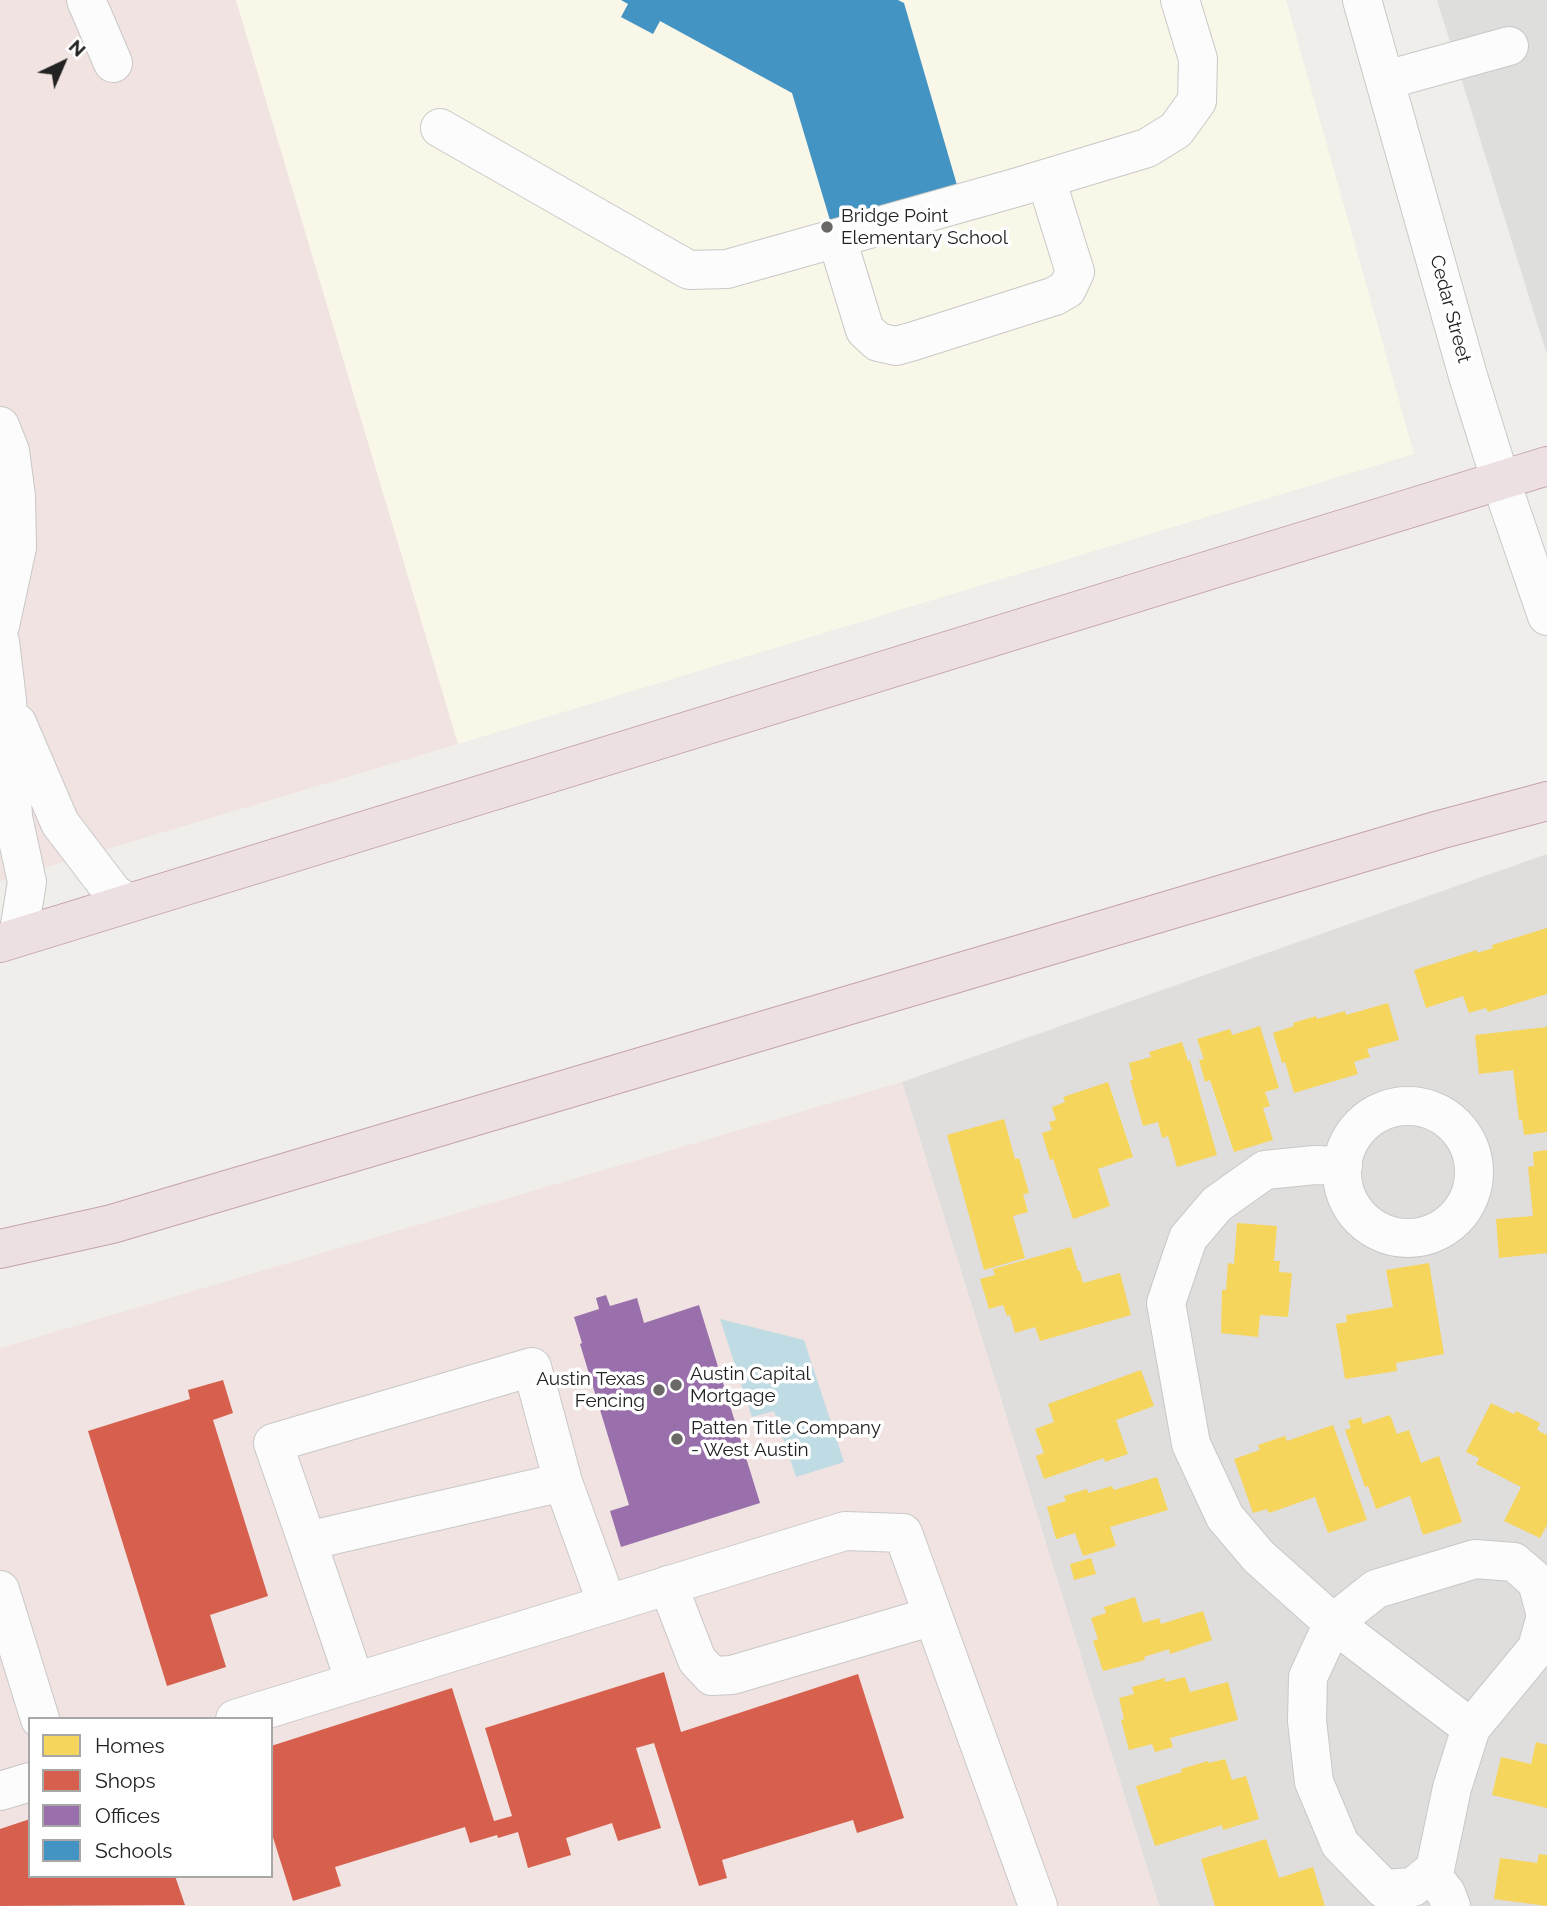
<!DOCTYPE html>
<style>
body{margin:0}
#map{position:relative;width:1547px;height:1906px;overflow:hidden;background:#f0eeeb;font-family:Raleway,sans-serif}
canvas{display:block}
.legend{position:absolute;left:28px;top:1717px;width:245px;height:161px;box-sizing:border-box;background:#fff;border:2px solid #a7a7a7;margin:0;padding:9px 12px;list-style:none;font-size:21px;color:#222}
.legend li{display:flex;align-items:center;gap:14px;height:35px}
.legend b{width:35px;border:2px solid #a7a7a7}
.north{position:absolute;left:28px;top:28px;width:70px;height:70px;-webkit-text-stroke:5px #fff;paint-order:stroke;rotate:44deg;font-size:19px;font-weight:700;line-height:28px;text-align:center;color:#222}
.north::after{content:'';display:block;margin:auto;width:24px;height:32px;background:#222;clip-path:polygon(50% 0,100% 100%,50% 72%,0 100%)}
</style>
<div id="map">
<canvas width="1547" height="1906"></canvas>
<ul class="legend">
<li><b style="height:19px;background:#f6d55c"></b>Homes</li>
<li><b style="height:19px;background:#d6604d"></b>Shops</li>
<li><b style="height:19px;background:#9970ab"></b>Offices</li>
<li><b style="height:19px;background:#4393c3"></b>Schools</li>
</ul>
<div class="north">N</div>
</div>
<script>
const ctx = document.querySelector('canvas').getContext('2d');
ctx.lineJoin = 'round';
function fill(path, color) { ctx.fillStyle = color; ctx.fill(path, 'evenodd'); }
const toPath = rows => new Path2D(rows.map(r => 'M' + r).join(''));
function trace(path, color, width, dash) { ctx.strokeStyle = color; ctx.lineWidth = width; ctx.lineCap = dash ? 'butt' : 'round'; ctx.setLineDash(dash || []); ctx.stroke(path); }
function write(font, color, halo, rows, align = 'center') {
  ctx.font = font + ' Raleway,sans-serif'; ctx.lineWidth = 7; ctx.setLineDash([]); ctx.textBaseline = 'middle'; ctx.strokeStyle = halo; ctx.fillStyle = color; for (const [text, x, y, turn = 0] of rows) {
    ctx.save(); ctx.translate(x, y); ctx.rotate((+turn || 0) * Math.PI / 180); ctx.textAlign = isNaN(turn) ? turn : align; if (halo) ctx.strokeText(text, 0, 0); ctx.fillText(text, 0, 0); ctx.restore();
  }
}
const residential = toPath([
 [1547,854,1547,1906,1159,1906,902,1082]
]);
const commercial = toPath([
 [0,0,236,0,458,744,0,881],
 [902,1082,1159,1906,0,1906,0,1348],
 [30,1719,271,1719,271,1876,30,1876]
]);
const education = toPath([
 [236,0,1286,0,1414,454,458,744]
]);
const religious = toPath([
 [1437,0,1547,0,1547,355]
]);
const water = toPath([
 [720,1319,804,1340,844,1462,796,1477,774,1411,752,1417]
]);
const homes = toPath([
 [1547,928,1547,994,1488,1012,1486,1008,1469,1013,1463,996,1426,1008,1414,970,1477,950,1477,953,1493,948,1492,945],
 [1388,1003,1399,1040,1367,1049,1370,1057,1354,1062,1358,1074,1294,1093,1285,1062,1282,1063,1273,1033,1294,1026,1293,1023,1316,1016,1317,1019,1345,1011,1346,1015],
 [1260,1026,1279,1088,1265,1092,1270,1106,1263,1108,1273,1140,1234,1152,1210,1080,1205,1082,1199,1060,1204,1059,1197,1039,1230,1029,1232,1035],
 [1547,1027,1547,1132,1524,1135,1522,1120,1519,1120,1513,1070,1479,1074,1475,1035],
 [1182,1042,1188,1061,1190,1060,1217,1155,1177,1167,1168,1136,1162,1138,1158,1122,1143,1126,1130,1080,1133,1080,1129,1063,1151,1057,1149,1052],
 [1108,1082,1133,1157,1098,1169,1110,1206,1073,1219,1053,1159,1050,1160,1042,1133,1052,1130,1049,1122,1056,1120,1052,1107,1065,1102,1063,1097],
 [1004,1119,1015,1159,1019,1158,1029,1193,1023,1194,1028,1212,1013,1216,1025,1258,984,1270,947,1135],
 [1547,1150,1547,1253,1499,1258,1496,1219,1533,1216,1528,1167,1534,1166,1533,1152],
 [1237,1223,1277,1226,1274,1261,1280,1261,1279,1272,1292,1273,1288,1317,1260,1315,1258,1337,1221,1333,1222,1290,1226,1290,1228,1263,1234,1264],
 [1071,1247,1078,1271,1080,1271,1083,1283,1120,1273,1131,1315,1040,1341,1035,1327,1015,1333,1010,1315,1007,1316,1003,1305,989,1309,980,1279,995,1275,993,1269],
 [1429,1263,1444,1354,1396,1363,1397,1371,1345,1379,1336,1324,1347,1322,1346,1315,1393,1307,1386,1270],
 [1141,1370,1154,1406,1116,1420,1128,1454,1105,1462,1104,1458,1044,1479,1036,1456,1044,1453,1035,1429,1054,1422,1048,1404],
 [1491,1403,1514,1414,1516,1411,1540,1423,1537,1430,1547,1435,1547,1525,1540,1538,1504,1521,1521,1487,1476,1464,1479,1458,1466,1452],
 [1390,1415,1397,1434,1409,1430,1421,1463,1439,1456,1462,1522,1423,1535,1410,1496,1376,1509,1368,1486,1365,1487,1345,1430,1351,1428,1348,1421,1361,1417,1363,1424],
 [1333,1425,1367,1520,1328,1533,1315,1497,1269,1513,1267,1509,1253,1513,1234,1459,1260,1450,1258,1445,1285,1436,1287,1441],
 [1157,1477,1168,1510,1110,1527,1116,1546,1083,1556,1075,1533,1056,1539,1047,1507,1066,1501,1064,1496,1087,1489,1088,1493,1112,1486,1114,1490],
 [1091,1558,1096,1574,1074,1580,1070,1564],
 [1135,1597,1143,1623,1159,1618,1161,1624,1203,1611,1212,1640,1170,1654,1169,1649,1144,1657,1145,1660,1103,1671,1093,1641,1098,1639,1091,1618,1106,1613,1104,1607],
 [1185,1677,1190,1692,1228,1682,1238,1720,1170,1738,1173,1747,1155,1752,1152,1744,1129,1750,1121,1720,1124,1719,1119,1698,1134,1694,1132,1687,1165,1678,1165,1682],
 [1536,1742,1547,1745,1547,1808,1492,1795,1501,1757,1531,1764],
 [1225,1759,1232,1780,1246,1776,1259,1819,1223,1830,1222,1825,1155,1846,1136,1786,1182,1772,1181,1769,1208,1761,1209,1763],
 [1266,1839,1279,1878,1313,1867,1325,1906,1215,1906,1201,1859],
 [1539,1854,1547,1855,1547,1906,1494,1899,1500,1858,1537,1863]
]);
const shops = toPath([
 [223,1380,233,1413,213,1420,268,1596,210,1615,226,1667,167,1686,88,1431,190,1399,188,1390],
 [664,1672,681,1732,858,1674,904,1818,857,1833,853,1820,722,1860,727,1878,699,1886,654,1743,636,1748,661,1828,618,1841,612,1823,566,1838,571,1855,528,1868,518,1832,498,1838,497,1835,470,1843,465,1827,335,1867,341,1886,293,1901,271,1831,271,1746,452,1688,494,1821,512,1816,485,1728],
 [30,1819,30,1876,175,1876,185,1905,0,1906,0,1829]
]);
const offices = toPath([
 [606,1295,610,1306,637,1298,644,1323,699,1305,760,1503,621,1547,610,1511,629,1505,580,1344,582,1343,574,1317,599,1309,596,1298]
]);
const schools = toPath([
 [621,0,898,0,904,3,959,192,832,227,792,93,660,21,653,34,621,17,628,4]
]);
const minor = toPath([
 [86,0,113,63],
 [1362,0,1468,376,1501,482,1547,616],
 [1386,80,1509,46],
 [440,128,689,270,727,269,1018,187,1147,148,1176,130,1197,101,1198,59,1180,0],
 [837,239,865,330,878,342,896,346,914,341,1055,296,1067,289,1075,272,1046,179],
 [0,426,10,451,16,496,17,547,0,626],
 [0,642,7,700,13,817,27,882,18,937],
 [17,723,60,823,114,894,129,903],
 '1342 1172a66 66 0 1 1 132 0a66 66 0 1 1-132 0Z',
 [1343,1166,1315,1165,1265,1170,1217,1204,1188,1238,1166,1303,1191,1444,1225,1517,1259,1557,1333,1623,1471,1728],
 [563,1482,532,1367,273,1443,307,1541,563,1482,607,1604],
 [307,1541,355,1682],
 [1475,1559,1514,1562,1537,1582,1546,1616,1537,1648,1471,1728,1452,1788,1435,1869,1413,1887,1384,1889,1340,1844,1314,1782,1307,1721,1308,1677,1333,1623,1376,1589,1475,1559],
 [668,1585,697,1660,712,1676,732,1675,933,1616],
 [0,1590,40,1719],
 [235,1719,845,1531,903,1533,1038,1906],
 [0,1791,30,1782],
 [1430,1873,1446,1893,1451,1906]
]);
const highway = toPath([
 [0,943,1547,466],
 [0,1249,112,1224,1439,830,1547,801]
]);
const markers = [
 [827,227,7,"#6a6968"],
 [676,1385,7,"#6a6968"],
 [659,1390,7,"#6a6968"],
 [677,1439,7,"#6a6968"]
];
const poiNames = [
 ["Bridge Point",841,216],
 ["Elementary School",841,238],
 ["Austin Capital",690,1374],
 ["Mortgage",690,1396],
 ["Austin Texas",645,1379,"right"],
 ["Fencing",645,1401,"right"],
 ["Patten Title Company",691,1428],
 ["- West Austin",691,1450]
];
const streetNames = [
 ["Cedar Street",1450,309,75]
];
fill(residential, '#dfdedc');
fill(commercial, '#f1e3e1');
fill(education, '#f8f7e8');
fill(religious, '#dededc');
fill(water, '#bfdbe3');
fill(homes, '#f6d55c');
fill(shops, '#d6604d');
fill(offices, '#9970ab');
fill(schools, '#4393c3');
trace(minor, '#c9c8c7', 40);
trace(highway, '#c5a2ac', 40);
trace(minor, '#fdfcfc', 38);
trace(highway, '#ece0e2', 38);
for (const [x, y, r, color] of markers) { const dot = new Path2D(); dot.arc(x, y, r, 0, 2 * Math.PI); ctx.fillStyle = color; ctx.fill(dot); trace(dot, '#fff', 2.5); }
write('19px', '#222', '#fff', poiNames, 'left');
write('19px', '#222', '#fff', streetNames);
</script>
